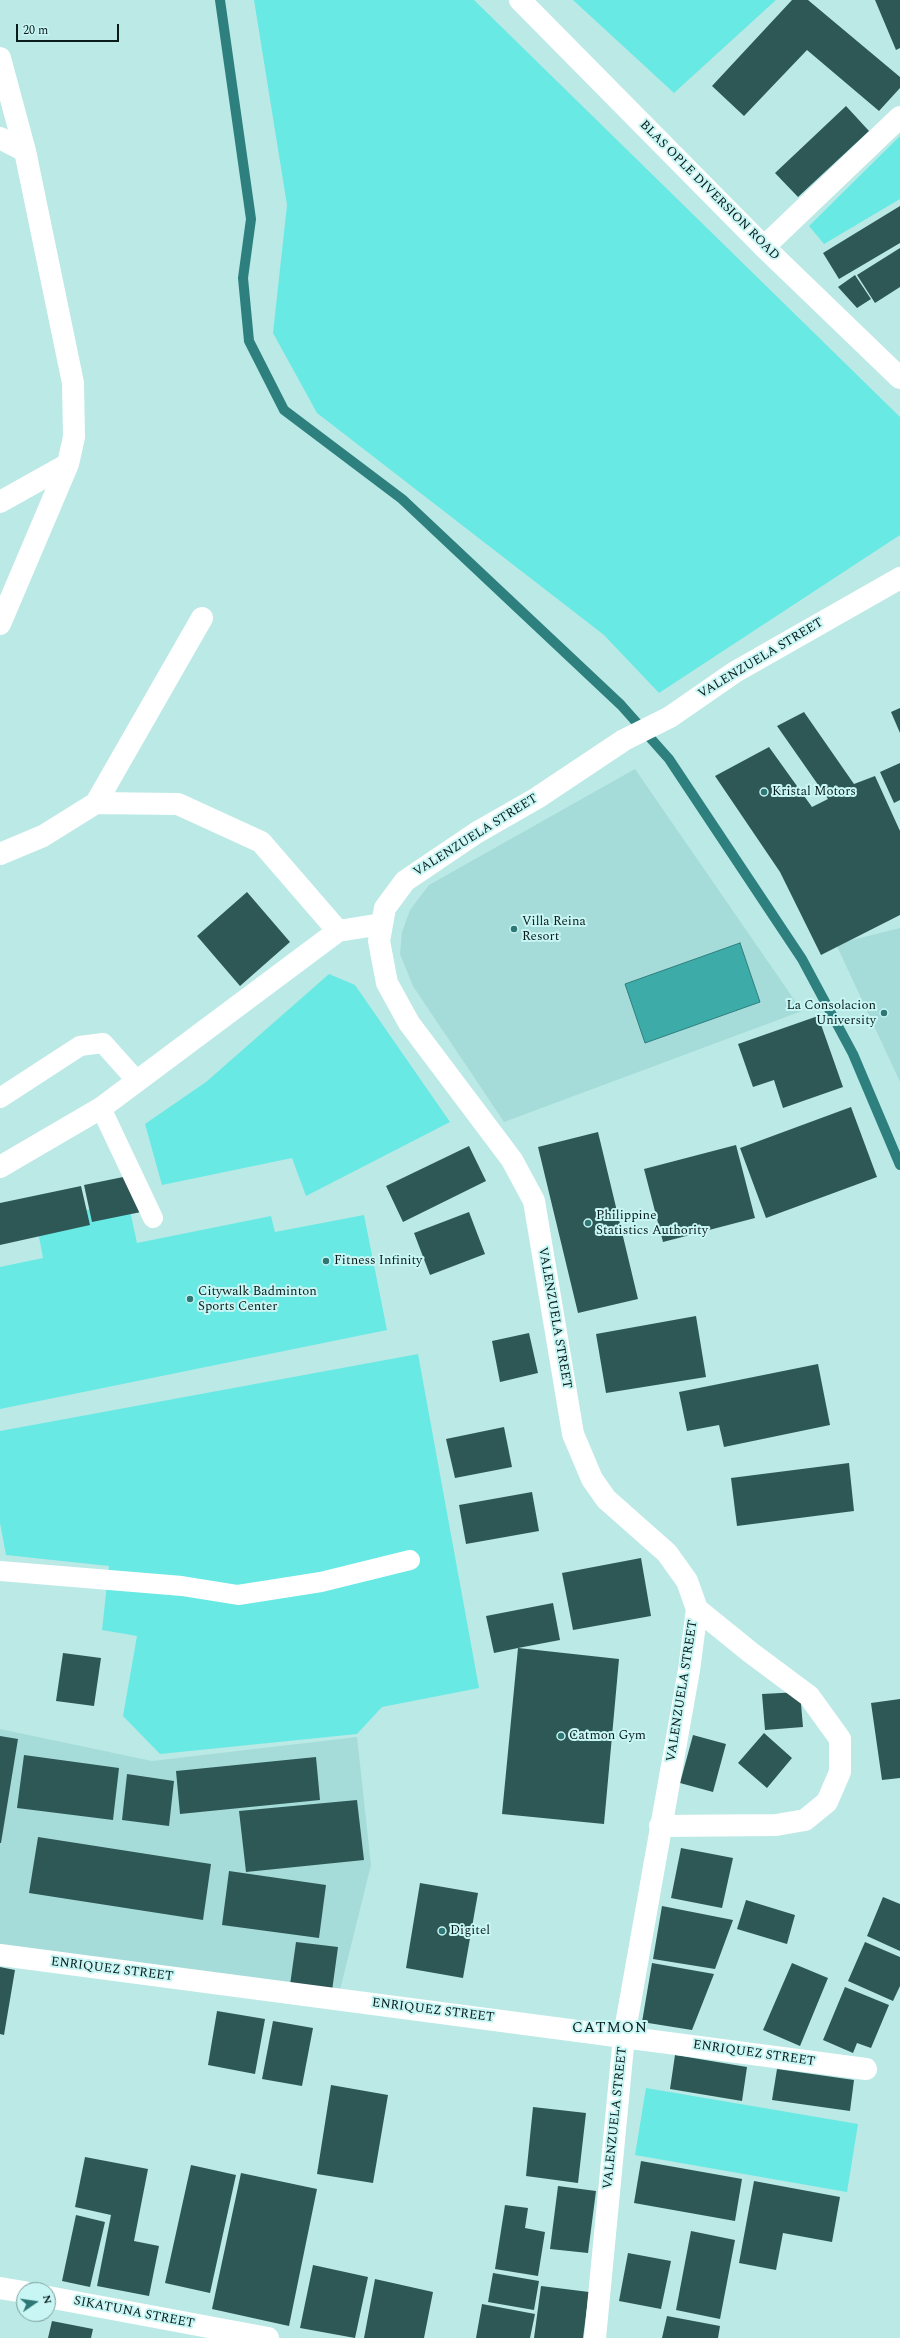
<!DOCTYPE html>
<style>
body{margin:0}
#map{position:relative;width:900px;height:2338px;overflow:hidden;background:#bbe9e6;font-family:Spectral,serif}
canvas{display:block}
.north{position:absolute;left:16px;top:2282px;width:40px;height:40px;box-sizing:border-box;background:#c8f6f4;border:1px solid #7c9e9d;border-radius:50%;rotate:77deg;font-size:11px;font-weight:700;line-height:16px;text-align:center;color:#091b1a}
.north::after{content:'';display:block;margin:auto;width:14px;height:18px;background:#2e7775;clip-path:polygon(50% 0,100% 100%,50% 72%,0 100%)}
.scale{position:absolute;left:16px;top:24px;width:103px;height:18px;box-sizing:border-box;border:2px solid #091b1a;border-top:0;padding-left:5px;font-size:12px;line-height:14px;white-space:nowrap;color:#091b1a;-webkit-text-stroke:3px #c8f6f4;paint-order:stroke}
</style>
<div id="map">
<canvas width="900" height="2338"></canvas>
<div class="north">N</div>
<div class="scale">20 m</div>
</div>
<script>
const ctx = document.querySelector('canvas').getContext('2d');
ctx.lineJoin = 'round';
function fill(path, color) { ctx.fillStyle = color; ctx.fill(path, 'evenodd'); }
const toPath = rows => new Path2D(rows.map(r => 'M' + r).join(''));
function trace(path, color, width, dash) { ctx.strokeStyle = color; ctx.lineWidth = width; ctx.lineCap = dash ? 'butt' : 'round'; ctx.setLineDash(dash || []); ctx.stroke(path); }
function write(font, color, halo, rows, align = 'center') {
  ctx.font = font + ' Spectral,serif'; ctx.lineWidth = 4; ctx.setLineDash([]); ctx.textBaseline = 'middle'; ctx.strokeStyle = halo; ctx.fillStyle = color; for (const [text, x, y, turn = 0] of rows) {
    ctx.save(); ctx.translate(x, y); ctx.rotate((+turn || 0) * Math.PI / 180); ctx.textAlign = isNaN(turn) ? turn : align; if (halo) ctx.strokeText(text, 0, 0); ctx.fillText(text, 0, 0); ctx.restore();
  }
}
const built = toPath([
 [635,769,802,1011,504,1122,413,986,400,954,402,932,410,910,429,885],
 [900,928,900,1082,836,944],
 [0,1729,152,1761,357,1737,371,1865,339,1994,0,1950]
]);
const green = toPath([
 [254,0,474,0,900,417,900,535,659,693,604,635,317,413,273,333,287,205],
 [573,0,776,0,674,93],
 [900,136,900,199,824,244,809,226],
 [329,974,355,985,450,1122,306,1196,292,1158,162,1185,145,1124,206,1082],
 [128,1201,137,1243,271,1216,275,1232,364,1215,387,1330,0,1409,0,1267,43,1258,36,1221],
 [418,1354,479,1688,382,1707,357,1734,160,1754,123,1716,137,1636,102,1630,109,1566,6,1555,0,1523,0,1431],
 [646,2088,858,2124,847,2192,635,2155]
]);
const water = toPath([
 [740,943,760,1002,645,1043,625,984,740,943]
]);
const stream = toPath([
 [220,0,251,219,243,278,249,341,284,410,402,499,621,705,669,759,802,959,853,1054,900,1165]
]);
const building = toPath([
 [792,0,808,0,900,77,900,88,879,111,807,50,744,116,712,86],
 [875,0,900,0,900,48,896,50],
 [846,106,869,131,798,197,775,173],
 [900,206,900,243,839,279,823,253],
 [900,248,900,287,875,303,857,275],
 [855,275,871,299,857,308,838,287],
 [900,708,900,733,891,712],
 [804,712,854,784,875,776,900,831,900,915,821,955,780,872,715,776,769,747,812,807,828,799,777,726],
 [900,763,900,800,894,803,880,772],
 [247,892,290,942,240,986,197,936],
 [818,1016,843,1087,783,1108,774,1080,753,1087,738,1044],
 [851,1107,877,1177,766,1218,740,1148],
 [598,1132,638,1299,578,1313,538,1147],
 [736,1145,755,1218,663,1242,644,1169],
 [469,1146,486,1181,403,1222,386,1186],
 [133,1175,141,1212,92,1222,84,1185],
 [81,1186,90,1225,0,1245,0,1203],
 [469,1212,485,1254,430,1275,414,1233],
 [696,1316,706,1377,606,1393,596,1334],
 [529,1333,538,1373,500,1382,492,1341],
 [818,1364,830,1425,724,1447,719,1425,687,1431,679,1392],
 [504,1427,512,1467,455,1478,446,1439],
 [849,1463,854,1511,737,1526,731,1478],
 [532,1492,539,1531,466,1544,459,1505],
 [641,1558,651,1616,573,1630,562,1573],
 [553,1603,560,1640,518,1648,619,1659,604,1824,502,1814,518,1648,494,1653,486,1616],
 [63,1653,101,1658,94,1706,56,1701],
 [800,1692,803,1727,765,1730,762,1694],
 [900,1699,900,1778,882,1780,871,1703],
 [764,1733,792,1758,767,1788,738,1763],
 [693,1735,726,1744,713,1792,680,1783],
 [0,1736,18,1739,1,1843,0,1843],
 [24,1755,119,1768,113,1820,17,1808],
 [316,1757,320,1800,180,1814,176,1771],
 [127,1774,174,1781,169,1826,122,1820],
 [357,1800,364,1860,246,1872,239,1811],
 [38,1837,211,1864,203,1920,29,1893],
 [681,1848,733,1858,722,1908,671,1898],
 [229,1871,326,1885,319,1938,222,1925],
 [420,1883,478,1893,463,1978,406,1968],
 [883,1897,900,1904,900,1951,867,1936],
 [746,1900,795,1915,787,1944,737,1929],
 [662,1906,733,1920,715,1969,653,1959],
 [296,1942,338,1947,332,1991,290,1985],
 [865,1942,900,1957,900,1986,893,2001,848,1981],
 [652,1963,714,1974,692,2030,642,2022],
 [792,1963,828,1978,800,2046,763,2030],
 [0,1967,15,1970,4,2035,0,2034],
 [845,1987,889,2005,871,2048,857,2043,853,2053,823,2040],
 [217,2011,265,2019,255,2074,208,2065],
 [273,2021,313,2028,302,2086,262,2079],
 [675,2055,747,2067,742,2101,670,2089],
 [777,2069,854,2080,850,2111,772,2100],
 [331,2085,388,2095,373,2183,317,2174],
 [533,2107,586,2113,578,2183,526,2176],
 [85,2157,148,2169,134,2241,159,2246,149,2296,97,2286,111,2215,75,2207],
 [641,2161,742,2179,735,2221,634,2203],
 [191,2165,236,2175,210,2293,165,2283],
 [241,2173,317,2189,289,2326,212,2309],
 [754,2181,840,2197,832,2242,783,2233,776,2270,739,2263],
 [558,2186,596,2191,588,2253,550,2249],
 [505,2205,528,2208,525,2228,545,2232,538,2276,495,2269],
 [76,2215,105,2222,90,2287,62,2281],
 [691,2231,735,2240,720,2319,676,2310],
 [628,2253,671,2261,661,2309,619,2301],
 [313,2265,368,2277,355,2338,300,2328],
 [493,2273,539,2281,534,2310,488,2302],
 [375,2279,433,2292,424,2338,364,2338],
 [541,2286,589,2292,583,2338,534,2338],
 [482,2304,535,2314,530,2338,476,2338],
 [667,2316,720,2326,718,2338,662,2338],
 [52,2321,93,2329,91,2338,48,2338]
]);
const service = toPath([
 [0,1098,80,1046,103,1043,137,1081],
 [101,1108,153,1218],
 [0,1571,182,1586,238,1595,321,1582,410,1560]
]);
const minor = toPath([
 [0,58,25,151,73,383,74,437,68,464,0,624],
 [0,138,25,151],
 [764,247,900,117],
 [0,502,68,464],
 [96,803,202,618],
 [0,854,43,836,96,803,178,804,261,842,338,931,382,924],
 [0,1167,101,1108,338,931],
 [660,1826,776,1825,805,1820,827,1802,840,1772,840,1739,809,1696,750,1652,697,1609],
 [0,1955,866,2069],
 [0,2288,24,2292],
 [48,2297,268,2338],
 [595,2338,624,2036,689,1670,697,1609,687,1581,667,1553,606,1499,592,1479,573,1434,534,1201,512,1160,409,1023,387,983,379,941,385,908,405,881,476,833,537,798,624,740,670,717,735,672,900,578]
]);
const secondary = toPath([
 [520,0,764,247,900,378]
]);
const markers = [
 [764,792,4,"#2e7775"],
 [514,929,4,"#2e7775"],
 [884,1013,4,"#2e7775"],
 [588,1223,4,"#2e7775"],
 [326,1261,4,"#2e7775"],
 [190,1299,4,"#2e7775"],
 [561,1736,4,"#2e7775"],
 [442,1931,4,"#2e7775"]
];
const streetNames = [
 ["BLAS OPLE DIVERSION ROAD",709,191,45],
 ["VALENZUELA STREET",761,659,-31],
 ["VALENZUELA STREET",476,836,-32],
 ["VALENZUELA STREET",554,1318,80],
 ["VALENZUELA STREET",683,1691,-81],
 ["ENRIQUEZ STREET",112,1970,7],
 ["ENRIQUEZ STREET",433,2011,7],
 ["ENRIQUEZ STREET",754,2054,8],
 ["VALENZUELA STREET",616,2118,-84],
 ["SIKATUNA STREET",134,2313,11]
];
const poiNames = [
 ["Kristal Motors",772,792],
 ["Villa Reina",522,922],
 ["Resort",522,937],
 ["La Consolacion",876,1006,"right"],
 ["University",876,1021,"right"],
 ["Philippine",596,1216],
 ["Statistics Authority",596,1231],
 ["Fitness Infinity",334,1261],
 ["Citywalk Badminton",198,1292],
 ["Sports Center",198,1307],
 ["Catmon Gym",569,1736],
 ["Digitel",450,1931]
];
const quarterNames = [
 ["CATMON",610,2029]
];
fill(built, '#a5dcd9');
fill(green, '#69e9e4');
fill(water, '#3daca9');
trace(water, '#2d807e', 1);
trace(stream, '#2d807e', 10);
fill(building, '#2e5856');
trace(service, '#fff', 20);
trace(minor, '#fff', 22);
trace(secondary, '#fff', 22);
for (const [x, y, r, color] of markers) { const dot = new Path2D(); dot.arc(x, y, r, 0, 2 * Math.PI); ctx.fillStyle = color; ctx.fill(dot); trace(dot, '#c8f6f4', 1.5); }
write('13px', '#091b1a', '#c8f6f4', streetNames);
write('13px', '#091b1a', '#c8f6f4', poiNames, 'left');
ctx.letterSpacing = '1px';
write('15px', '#091b1a', '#c8f6f4', quarterNames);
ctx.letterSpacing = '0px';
</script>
